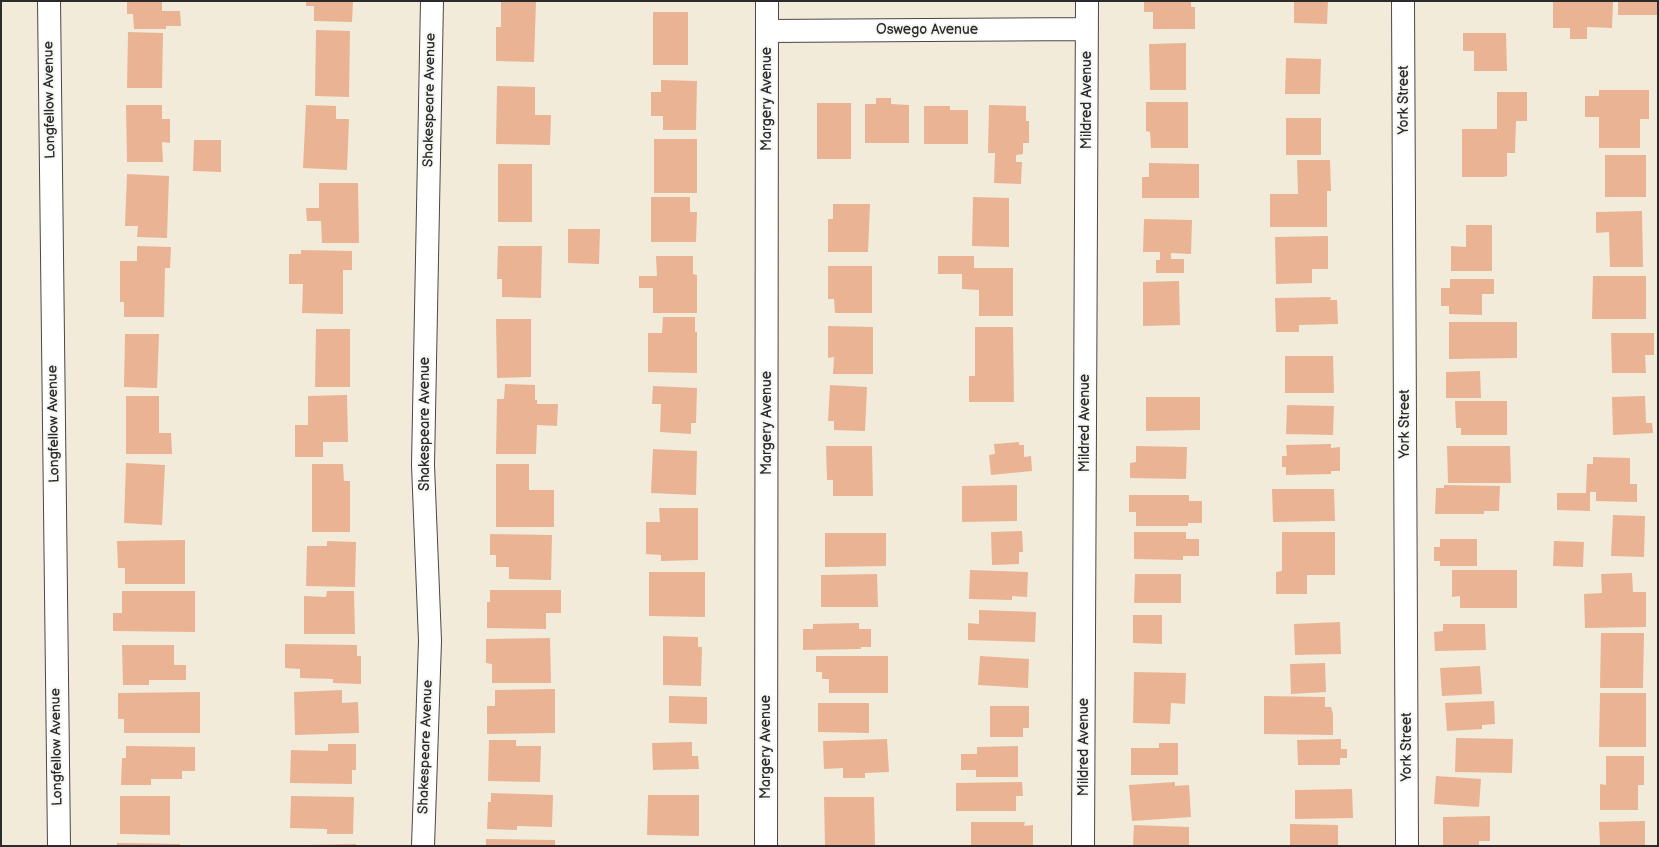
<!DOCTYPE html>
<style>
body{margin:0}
#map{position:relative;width:1659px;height:847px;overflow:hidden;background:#f3ebda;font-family:"Balsamiq Sans",sans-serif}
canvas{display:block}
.frame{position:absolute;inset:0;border:2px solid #2b2b2b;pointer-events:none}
</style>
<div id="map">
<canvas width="1659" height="847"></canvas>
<div class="frame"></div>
</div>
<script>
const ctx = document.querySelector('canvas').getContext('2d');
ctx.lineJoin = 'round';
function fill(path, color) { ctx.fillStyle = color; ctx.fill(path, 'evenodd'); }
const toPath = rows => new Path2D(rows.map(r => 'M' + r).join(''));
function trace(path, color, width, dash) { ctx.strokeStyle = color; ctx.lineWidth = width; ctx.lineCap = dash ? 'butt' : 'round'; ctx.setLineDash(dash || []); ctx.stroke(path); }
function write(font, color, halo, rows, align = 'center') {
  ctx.font = font + ' "Balsamiq Sans",sans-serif'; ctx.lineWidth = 4; ctx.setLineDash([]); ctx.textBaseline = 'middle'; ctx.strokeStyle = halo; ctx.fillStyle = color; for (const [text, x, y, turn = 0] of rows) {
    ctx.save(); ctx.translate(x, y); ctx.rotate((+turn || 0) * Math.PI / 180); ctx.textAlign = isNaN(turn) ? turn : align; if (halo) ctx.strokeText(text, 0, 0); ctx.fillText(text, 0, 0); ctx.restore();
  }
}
const building = toPath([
 [127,1,162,1,162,11,180,11,181,26,166,26,166,29,134,29,133,14,127,14],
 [306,1,353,1,352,22,314,21,314,6,306,6],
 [501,1,536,1,534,62,496,61,496,27,501,27],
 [1144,1,1191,1,1191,7,1195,7,1195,29,1153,29,1153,12,1144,12],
 [1294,1,1328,1,1327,24,1294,23],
 [1553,1,1613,1,1612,28,1587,27,1587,39,1570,39,1570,28,1553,28],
 [1618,1,1658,1,1658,15,1618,15],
 [653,12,688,12,688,65,653,65],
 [316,30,350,31,349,97,315,96],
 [128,32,163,33,162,88,127,88],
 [1463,33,1506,33,1507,71,1474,71,1474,51,1463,51],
 [1186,43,1186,90,1150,90,1149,44],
 [1286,58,1321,59,1320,94,1285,94],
 [661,80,697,81,696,130,663,130,663,116,651,116,651,92,661,92],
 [497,86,535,87,535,115,551,115,550,145,496,144],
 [1599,90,1649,90,1649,119,1640,119,1640,148,1599,148,1599,117,1585,117,1585,96,1599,96],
 [1497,92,1527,92,1527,121,1516,121,1515,153,1507,153,1507,176,1504,177,1462,177,1462,129,1497,129],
 [876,98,891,98,891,104,909,105,909,143,865,143,865,104,876,104],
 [1146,102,1188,102,1188,148,1151,148,1150,132,1146,131],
 [817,103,851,103,851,159,817,159],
 [126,105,162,105,162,119,170,119,170,143,162,142,163,162,127,162],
 [306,105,336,106,336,119,349,119,347,170,303,168],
 [989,105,1026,106,1026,121,1029,121,1029,143,1023,143,1023,154,1016,155,1016,162,1022,162,1021,184,994,183,995,153,988,153],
 [924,106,950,106,950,110,968,110,968,144,924,144],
 [1286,118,1321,118,1321,155,1286,155],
 [654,139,697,139,697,193,654,193],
 [194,140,221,140,221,172,193,171],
 [1605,155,1646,155,1646,197,1605,197],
 [1297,160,1330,160,1331,191,1327,191,1327,227,1270,227,1270,194,1298,194],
 [1149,163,1199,164,1199,198,1142,198,1142,177,1149,177],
 [498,164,532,164,532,222,498,222],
 [127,174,169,176,167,238,137,237,138,226,125,226],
 [319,183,358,183,359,243,322,243,321,221,307,221,306,208,319,208],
 [651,197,690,197,690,212,697,212,696,242,651,242],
 [973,197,1009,198,1009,247,972,246],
 [833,204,870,204,868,252,828,252,828,219,833,219],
 [1642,211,1643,267,1610,267,1609,232,1596,233,1596,212],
 [1144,219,1192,220,1191,254,1171,253,1171,259,1184,259,1184,273,1156,273,1156,260,1160,260,1160,252,1143,252],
 [1466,225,1492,225,1492,271,1451,271,1451,246,1466,247],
 [568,229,600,229,599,264,568,263],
 [1328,236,1328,269,1312,269,1312,283,1276,284,1275,237],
 [137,246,171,247,170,268,165,268,164,317,124,317,124,302,120,302,120,261,137,261],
 [498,246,542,246,541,298,502,297,502,279,497,279],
 [301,250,352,251,352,270,343,270,343,314,302,313,303,284,289,284,289,254,301,254],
 [656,256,693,256,693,274,697,275,697,313,653,313,653,288,639,288,639,276,657,276],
 [938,256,974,256,974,268,1013,268,1013,316,979,316,979,290,962,289,962,274,938,274],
 [828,266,872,266,872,313,835,313,834,299,828,299],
 [1593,276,1646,276,1646,319,1592,319],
 [1450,279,1494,279,1494,294,1482,294,1482,315,1449,314,1449,306,1441,306,1441,288,1450,288],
 [1179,281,1180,325,1143,326,1143,282],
 [1331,297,1330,300,1337,300,1338,324,1299,325,1299,332,1276,332,1275,298],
 [663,317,695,317,695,332,697,332,697,373,648,372,648,333,662,333],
 [496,319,531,319,531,377,497,378],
 [1449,322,1517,322,1517,358,1449,359],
 [828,326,873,327,873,374,833,374,834,357,828,358],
 [975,327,1013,327,1014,402,969,402,969,376,975,376],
 [316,329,350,329,350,387,315,387],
 [1611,333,1654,333,1654,355,1645,355,1646,373,1612,373],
 [125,334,159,334,157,388,124,387],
 [1285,356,1333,356,1334,393,1285,393],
 [1480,371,1481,398,1446,398,1446,372],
 [505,384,535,385,535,400,537,400,537,404,558,404,557,426,537,425,536,454,496,454,497,399,504,399],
 [830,385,867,387,865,431,834,430,834,421,828,421],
 [653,386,697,388,696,423,691,423,691,434,660,432,661,404,652,404],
 [347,395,348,442,323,442,323,457,295,457,295,425,308,425,308,396],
 [126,396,159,396,159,433,171,433,172,454,126,454],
 [1645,396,1646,423,1652,423,1653,433,1613,435,1612,397],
 [1146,397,1200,397,1200,430,1146,431],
 [1455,401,1507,401,1507,435,1461,435,1461,428,1456,428],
 [1287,405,1334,406,1333,435,1286,434],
 [1019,442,1019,445,1024,445,1024,457,1031,456,1032,471,991,475,989,455,995,454,994,444],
 [1331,444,1331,448,1340,447,1340,471,1331,471,1331,474,1286,475,1286,467,1282,467,1282,456,1287,456,1286,445],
 [826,446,872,446,873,496,833,496,833,480,827,480],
 [1136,446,1187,447,1186,479,1130,478,1130,463,1136,462],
 [1447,446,1510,446,1511,483,1448,483],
 [653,449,697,451,696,495,651,493],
 [1593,457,1630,458,1630,484,1637,484,1637,502,1596,501,1596,492,1590,492,1590,511,1557,510,1557,493,1586,493,1587,464,1593,464],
 [126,463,165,465,162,525,124,523],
 [312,464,343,464,344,481,350,481,350,532,312,532],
 [496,464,529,464,529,490,554,490,554,527,496,527],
 [1017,485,1017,521,962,522,962,486],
 [1444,485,1500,486,1499,511,1484,511,1484,514,1435,514,1436,488,1444,488],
 [1272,489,1334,489,1335,521,1273,522],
 [1129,495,1189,495,1189,501,1202,501,1202,523,1188,523,1188,526,1136,526,1136,512,1129,512],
 [659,508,698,508,698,560,661,561,661,555,646,554,646,522,660,522],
 [1613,515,1645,516,1644,557,1611,556],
 [1022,531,1023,552,1019,552,1019,564,992,565,991,532],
 [1134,532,1186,532,1186,539,1199,539,1199,556,1183,556,1183,560,1134,559],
 [1282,532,1335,532,1335,575,1307,575,1307,594,1276,594,1276,572,1282,571],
 [825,533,886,533,886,566,825,567],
 [490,534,552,535,551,580,509,579,509,567,496,567,496,555,490,555],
 [1440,539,1477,539,1477,566,1440,566,1440,561,1434,561,1434,547,1440,547],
 [185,540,185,584,125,584,125,568,118,568,117,541],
 [327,541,356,542,355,587,306,586,307,546,327,546],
 [1554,541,1584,542,1583,567,1553,566],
 [970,570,1028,572,1027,597,1012,596,1012,600,969,599],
 [1452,570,1517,570,1517,608,1460,608,1460,596,1452,597],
 [649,572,705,572,705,617,649,616],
 [1632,573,1633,592,1646,592,1646,627,1585,628,1584,594,1602,593,1601,574],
 [877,574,878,607,821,607,821,575],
 [1135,574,1181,574,1181,603,1134,603],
 [490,590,561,590,561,613,546,613,546,629,487,628,487,602,490,602],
 [122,591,195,591,195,632,113,631,113,613,122,613],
 [327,591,354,591,355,634,304,634,304,596,326,597],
 [979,610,1036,612,1035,642,968,640,968,623,979,624],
 [1133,615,1162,615,1162,644,1133,643],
 [1340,622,1341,654,1295,655,1294,624],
 [859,623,859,629,871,629,871,647,861,647,861,649,803,650,803,629,813,629,813,624],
 [1443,624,1485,624,1486,650,1435,651,1434,632,1443,631],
 [1601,633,1644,633,1643,688,1600,688],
 [663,636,698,637,698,647,702,647,701,686,663,685],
 [550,638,551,683,492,683,492,664,486,663,486,639],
 [285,644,357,645,357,656,361,656,361,684,333,683,333,679,300,678,300,669,285,668],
 [122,645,174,645,174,665,186,665,186,680,149,680,149,685,123,685],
 [816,656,888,656,888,693,829,693,829,679,822,679,822,672,816,672],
 [980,656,1029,659,1028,688,978,685],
 [1325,663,1326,692,1291,694,1290,664],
 [1480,666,1482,694,1442,696,1440,668],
 [1134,672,1186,673,1185,704,1171,703,1170,724,1133,723],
 [555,689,555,733,487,734,487,706,495,706,495,690],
 [342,690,342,703,358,702,359,733,295,735,294,692],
 [200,692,200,733,124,733,124,719,118,719,118,693],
 [1600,693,1646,693,1646,747,1599,747],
 [669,696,707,697,707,724,669,723],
 [1264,696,1325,697,1325,707,1331,707,1333,714,1333,735,1264,734],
 [1494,701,1495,724,1482,725,1482,729,1447,731,1445,703],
 [818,703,869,703,869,733,818,732],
 [990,706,1029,706,1029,728,1023,728,1023,737,990,737],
 [1456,738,1513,739,1512,773,1455,772],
 [887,739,889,772,865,773,865,778,843,778,843,768,824,769,823,741],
 [1341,739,1341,749,1347,749,1347,758,1340,758,1340,765,1298,765,1297,740],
 [489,740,516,740,516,746,541,746,540,782,488,781],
 [692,742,692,756,698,756,699,769,653,770,652,743],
 [1159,743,1178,743,1178,775,1131,775,1131,748,1159,748],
 [328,744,356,744,356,770,352,770,352,784,290,783,291,750,328,751],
 [126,746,195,747,195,771,182,771,182,779,151,779,151,785,121,785,122,758,126,758],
 [1018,746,1018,777,976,777,976,770,961,770,961,754,977,754,977,747],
 [1606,756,1644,756,1644,785,1638,785,1638,810,1600,810,1600,784,1606,785],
 [1436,776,1481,779,1479,807,1434,804],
 [1022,782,1023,796,1016,796,1016,811,956,811,956,783],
 [1175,782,1175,786,1189,785,1191,817,1132,821,1129,785],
 [1352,789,1353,818,1295,819,1295,790],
 [491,793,553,795,552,827,517,826,517,830,487,829,488,802,491,802],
 [648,795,699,795,699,836,647,835],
 [120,796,170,796,170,835,120,834],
 [291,796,354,797,353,834,327,834,327,829,290,828],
 [824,797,874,797,875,846,825,846],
 [1490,816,1490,841,1479,841,1479,846,1443,846,1443,817],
 [1645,821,1645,846,1600,846,1599,822],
 [971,822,1025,822,1024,826,1033,825,1033,846,971,846],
 [1290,824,1338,825,1338,846,1290,846],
 [1134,825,1189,827,1189,846,1133,846],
 [486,839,555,840,555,846,486,846],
 [117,843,180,844,180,846,117,846],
 [356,844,356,846,306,846,306,845]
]);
const street = toPath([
 [49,1,59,846],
 [1403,1,1407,846],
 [767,31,1087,29],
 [423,846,430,641,423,465,432,1],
 [766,846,767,1],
 [1083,846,1087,1]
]);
const streetNames = [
 ["Oswego Avenue",927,30],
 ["Margery Avenue",767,99,-90],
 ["Longfellow Avenue",50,100,-91],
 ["Shakespeare Avenue",430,100,-89],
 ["Mildred Avenue",1087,100,-90],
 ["York Street",1404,100,-90],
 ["Margery Avenue",767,423,-90],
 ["Mildred Avenue",1085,423,-90],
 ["Longfellow Avenue",54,424,-91],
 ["Shakespeare Avenue",425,424,-90],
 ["York Street",1405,424,-90],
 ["Longfellow Avenue",57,747,-91],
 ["Shakespeare Avenue",426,747,-88],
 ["Margery Avenue",766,747,-90],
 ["Mildred Avenue",1084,747,-90],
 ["York Street",1407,747,-90]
];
fill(building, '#eab394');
trace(street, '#494845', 24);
trace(street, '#fff', 22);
write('14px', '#2b2b2b', '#f6f6f2', streetNames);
</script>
